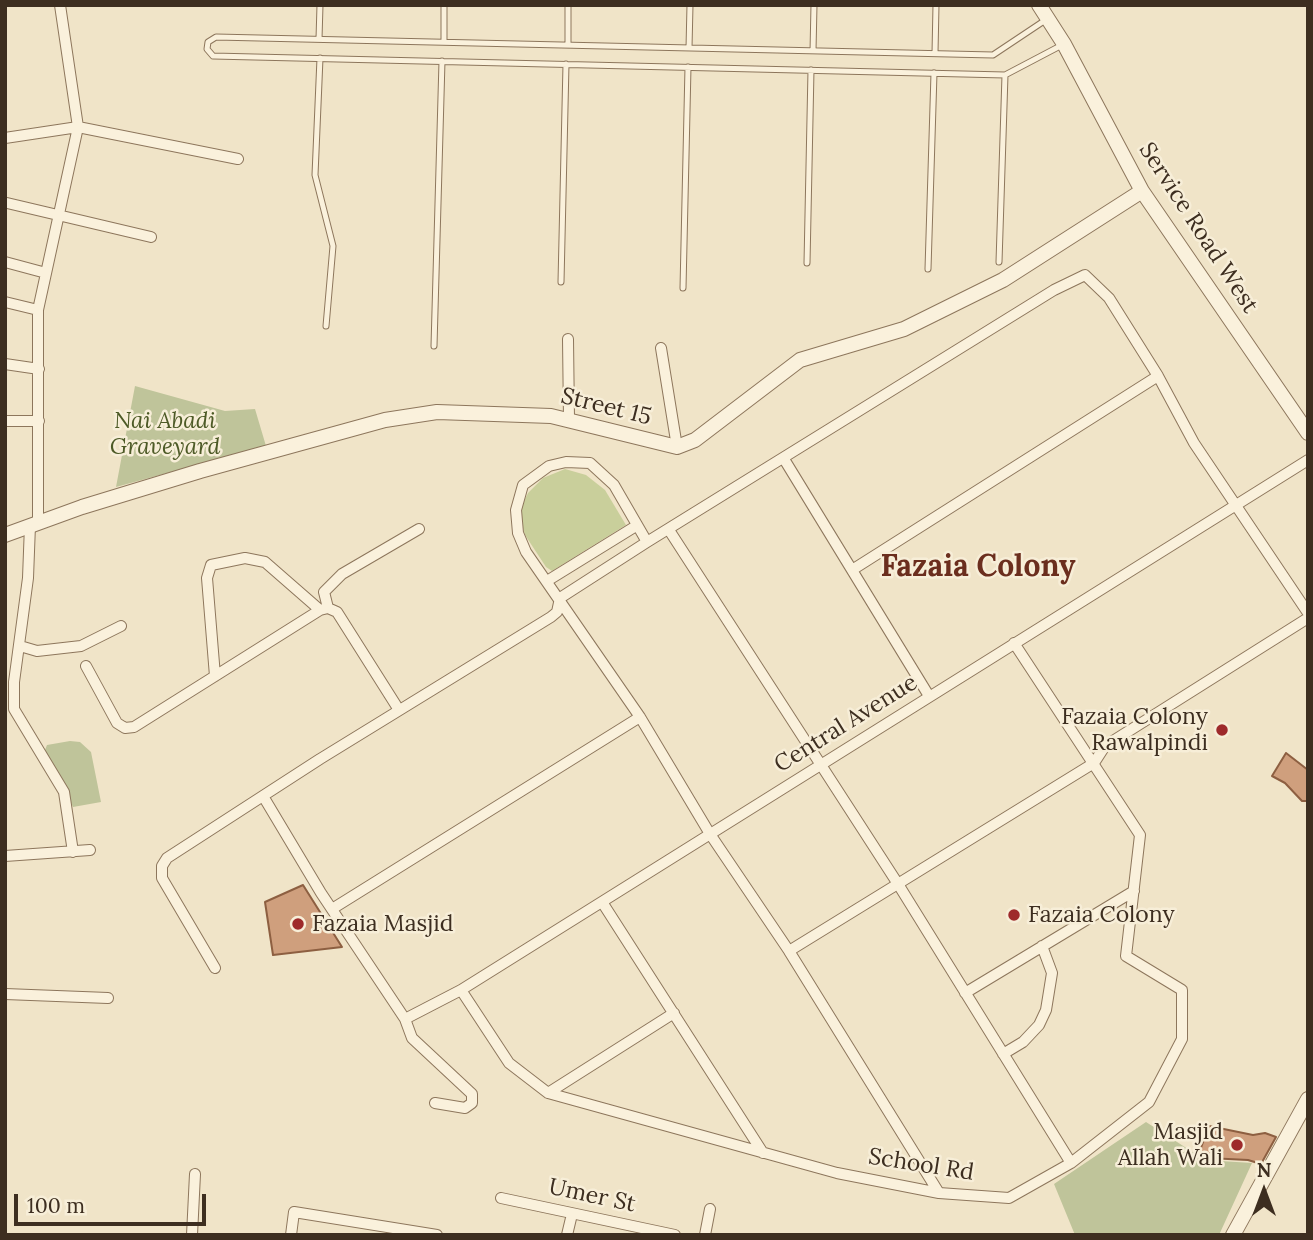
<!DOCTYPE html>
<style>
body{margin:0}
#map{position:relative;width:1313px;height:1240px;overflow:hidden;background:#f0e4c8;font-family:Lora,serif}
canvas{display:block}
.frame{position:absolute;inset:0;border:7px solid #3d2e20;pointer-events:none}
.north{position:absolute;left:1229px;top:1156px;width:70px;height:70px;-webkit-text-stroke:5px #f7eed8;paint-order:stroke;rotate:0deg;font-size:19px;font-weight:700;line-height:28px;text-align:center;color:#3d2e20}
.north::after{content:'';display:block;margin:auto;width:24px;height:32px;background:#3d2e20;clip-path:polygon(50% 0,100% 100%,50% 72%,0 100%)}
.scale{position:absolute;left:14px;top:1194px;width:192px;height:32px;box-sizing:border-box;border:4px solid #3d2e20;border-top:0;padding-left:9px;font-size:21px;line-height:24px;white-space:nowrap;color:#3d2e20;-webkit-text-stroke:5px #f7eed8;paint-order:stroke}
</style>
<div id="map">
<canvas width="1313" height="1240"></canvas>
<div class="frame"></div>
<div class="north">N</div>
<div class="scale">100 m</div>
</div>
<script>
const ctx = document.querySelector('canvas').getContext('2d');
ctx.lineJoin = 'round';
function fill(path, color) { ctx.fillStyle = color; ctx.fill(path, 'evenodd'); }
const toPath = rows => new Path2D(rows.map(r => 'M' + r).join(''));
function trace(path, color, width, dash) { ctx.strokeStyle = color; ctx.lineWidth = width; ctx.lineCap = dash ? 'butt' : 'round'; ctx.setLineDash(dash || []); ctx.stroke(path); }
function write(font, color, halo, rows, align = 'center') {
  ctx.font = font + ' Lora,serif'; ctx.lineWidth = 5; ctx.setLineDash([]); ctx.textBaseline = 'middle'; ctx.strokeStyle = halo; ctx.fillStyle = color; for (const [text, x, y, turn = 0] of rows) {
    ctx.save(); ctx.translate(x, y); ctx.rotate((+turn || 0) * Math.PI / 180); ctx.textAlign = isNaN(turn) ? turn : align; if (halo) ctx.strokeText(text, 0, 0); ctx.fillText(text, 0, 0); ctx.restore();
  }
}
const green = toPath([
 [565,469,586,475,605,490,626,525,552,571,546,567,525,535,521,521,522,505,528,493,543,478]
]);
const cemetery = toPath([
 [135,386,225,411,255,409,266,446,116,487],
 [70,741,80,742,91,752,101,802,73,807,45,750,47,745],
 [1146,1122,1205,1160,1252,1163,1219,1235,1075,1235,1054,1184]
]);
const building = toPath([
 [1286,753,1308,770,1308,801,1302,801,1285,783,1272,776,1286,753],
 [303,885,342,947,273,955,265,902,303,885],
 [1209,1126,1253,1135,1265,1133,1276,1137,1261,1164,1248,1160,1208,1158,1199,1153,1209,1126]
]);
const service = toPath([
 [1047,19,993,55,216,37,208,42,207,49,213,56,1005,75,1064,44],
 [319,39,320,5],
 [444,42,444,5],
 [568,45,568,5],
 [689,48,690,5],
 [813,51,814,5],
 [935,53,936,5],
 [320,58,315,175,333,246,326,326],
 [999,262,1005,75],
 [807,263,811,70],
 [928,269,934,73],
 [561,282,566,64],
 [683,288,688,67],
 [434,346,442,61]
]);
const minor = toPath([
 [60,5,78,127,238,159],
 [5,138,78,127,38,310,38,522],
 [7,203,151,237],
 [5,262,46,273],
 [5,302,38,310],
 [568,339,569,419],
 [661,348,677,447],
 [5,364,39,369],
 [5,421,39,421],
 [784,459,929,696],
 [30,525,28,578,14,682,14,709,64,792,73,852],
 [669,530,898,884,1071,1163],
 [647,542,614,485,590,463,566,462,549,466,523,485,516,510,518,533,526,552,640,717,710,834,789,951,939,1193],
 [852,570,1158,376],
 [547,581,636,526],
 [328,608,324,592,342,574,419,529],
 [20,646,37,651,81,646,121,626],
 [86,666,117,723,125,728,134,727,320,610,328,608,337,612,399,710],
 [215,676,207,578,211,565,245,558,265,562,320,610],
 [263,796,321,893,405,1019,412,1038,472,1094,472,1103,465,1108,435,1103],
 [5,856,90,850],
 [602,902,763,1153],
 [332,909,640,717],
 [789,951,1094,763,1105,746,1308,618],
 [215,968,162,878,162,866,167,858,320,759,551,617,557,612,560,598,647,542,1054,290,1085,275,1109,298,1158,376,1194,443,1308,613],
 [461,990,509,1063,548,1093,837,1173,939,1193,1009,1198,1071,1163,1149,1102,1182,1039,1182,990,1126,956,1140,835,1014,643],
 [965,993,1134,891],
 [5,994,108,998],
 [405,1019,461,990,1308,460],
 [1003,1054,1023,1042,1039,1025,1046,1010,1052,973,1042,946],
 [548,1093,674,1013],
 [501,1198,675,1235],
 [192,1235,195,1174],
 [291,1235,294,1212,437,1235],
 [567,1235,572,1214],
 [705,1235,710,1209]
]);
const tertiary = toPath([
 [1039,5,1064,44,1142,191,1308,433],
 [5,535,82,507,200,471,385,420,437,412,551,416,677,447,695,440,800,360,904,329,1003,280,1142,191],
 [1233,1235,1308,1099]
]);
const markers = [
 [1222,730,7,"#9e2a2b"],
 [1014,915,7,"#9e2a2b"],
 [298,924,7,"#9e2a2b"],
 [1237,1145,7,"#9e2a2b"]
];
const streetNames = [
 ["Service Road West",1198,228,57],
 ["Street 15",606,407,14],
 ["Central Avenue",846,724,-32],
 ["School Rd",921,1165,9],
 ["Umer St",592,1196,12]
];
const parkNames = [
 ["Nai Abadi",165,421],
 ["Graveyard",165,447]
];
const poiNames = [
 ["Fazaia Colony",1208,717],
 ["Rawalpindi",1208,743],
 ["Fazaia Colony",1028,915,"left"],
 ["Fazaia Masjid",312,924,"left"],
 ["Masjid",1223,1132],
 ["Allah Wali",1223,1158]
];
const districtNames = [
 ["Fazaia Colony",978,567]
];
fill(green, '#c9cf9b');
fill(cemetery, '#bfc49a');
fill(building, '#cf9f7d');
trace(building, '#8d5f41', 2);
trace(service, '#8d765c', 7);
trace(minor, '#8d765c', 12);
trace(tertiary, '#8d765c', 16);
trace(service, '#faf1dc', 5);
trace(minor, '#faf1dc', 10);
trace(tertiary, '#faf1dc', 14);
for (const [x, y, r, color] of markers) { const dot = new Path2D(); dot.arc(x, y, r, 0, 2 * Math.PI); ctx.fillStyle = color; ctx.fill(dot); trace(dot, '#f7eed8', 2.5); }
write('23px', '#3d2e20', '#f7eed8', streetNames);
write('italic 23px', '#4d5a26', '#f7eed8', parkNames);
write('23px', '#3d2e20', '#f7eed8', poiNames, 'right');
write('bold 30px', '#6b2e1e', '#f7eed8', districtNames);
</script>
